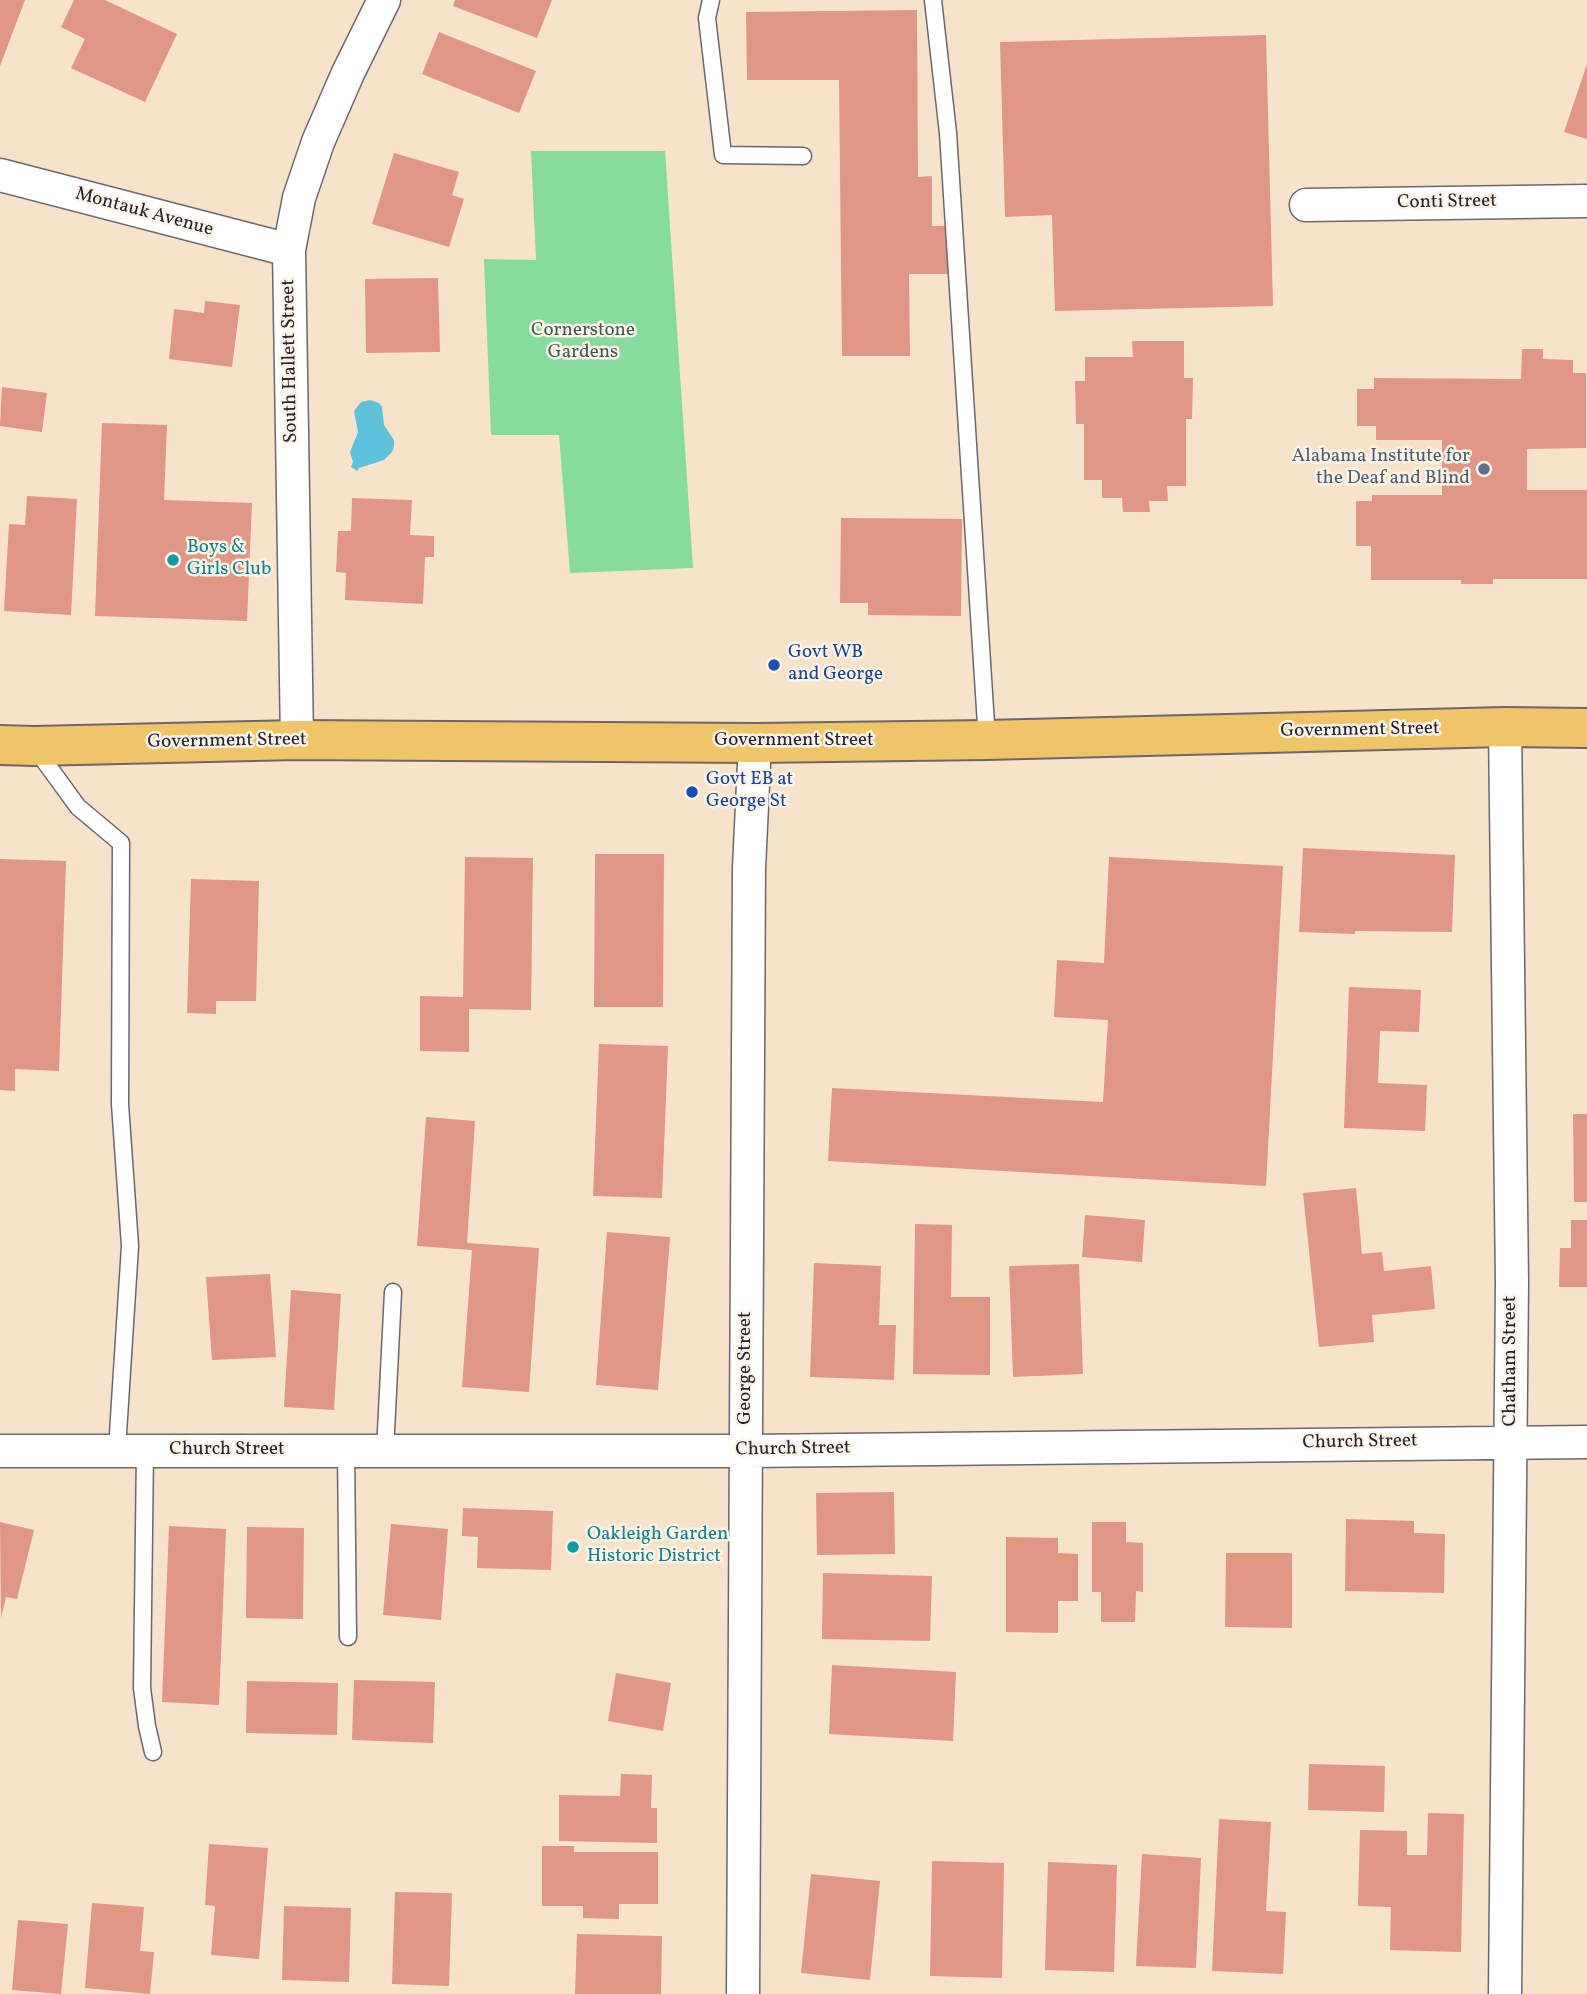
<!DOCTYPE html>
<style>
body{margin:0}
canvas{display:block;background:#f7e3ca}
</style>
<canvas width="1587" height="1994"></canvas>
<script>
const ctx = document.querySelector('canvas').getContext('2d');
ctx.lineJoin = 'round';
function fill(path, color) { ctx.fillStyle = color; ctx.fill(path, 'evenodd'); }
const toPath = rows => new Path2D(rows.map(r => 'M' + r).join(''));
function trace(path, color, width, dash) { ctx.strokeStyle = color; ctx.lineWidth = width; ctx.lineCap = dash ? 'butt' : 'round'; ctx.setLineDash(dash || []); ctx.stroke(path); }
function write(font, color, halo, rows, align = 'center') {
  ctx.font = font + ' Vollkorn,serif'; ctx.lineWidth = 5; ctx.setLineDash([]); ctx.textBaseline = 'middle'; ctx.strokeStyle = halo; ctx.fillStyle = color; for (const [text, x, y, turn = 0] of rows) {
    ctx.save(); ctx.translate(x, y); ctx.rotate((+turn || 0) * Math.PI / 180); ctx.textAlign = isNaN(turn) ? turn : align; if (halo) ctx.strokeText(text, 0, 0); ctx.fillText(text, 0, 0); ctx.restore();
  }
}
const green = toPath([
 [531,151,665,151,693,568,570,573,559,435,491,435,484,259,536,260]
]);
const water = toPath([
 [370,400,379,403,382,407,384,425,394,440,394,446,392,452,384,460,359,468,357,471,351,467,353,462,350,452,358,432,354,411,361,402]
]);
const building = toPath([
 [0,0,25,0,0,66],
 [74,0,105,0,177,34,145,102,71,68,85,39,61,27],
 [455,0,552,0,537,38,453,6],
 [917,10,918,177,932,176,932,226,952,226,953,274,909,274,910,356,842,356,839,80,747,80,746,12],
 [439,32,536,71,519,113,422,74],
 [1266,35,1273,306,1055,311,1052,215,1005,217,1000,42],
 [1587,64,1587,139,1564,132],
 [394,153,459,172,452,195,464,199,449,247,372,224],
 [438,278,440,352,366,353,365,279],
 [205,301,240,305,232,367,169,359,174,309,204,313],
 [1132,341,1184,341,1184,378,1193,378,1192,419,1186,419,1186,486,1167,486,1168,501,1149,501,1150,512,1123,512,1122,498,1102,498,1102,480,1084,480,1084,424,1076,424,1075,381,1085,381,1085,357,1133,357],
 [1522,349,1543,349,1543,359,1573,360,1573,373,1586,373,1586,448,1527,449,1527,490,1587,490,1587,579,1493,579,1493,584,1461,584,1461,580,1371,580,1371,546,1356,546,1356,501,1372,501,1372,495,1442,495,1442,440,1376,440,1376,426,1357,426,1357,389,1374,389,1374,378,1521,379],
 [2,387,47,393,42,432,0,426],
 [102,423,167,425,164,500,252,503,247,621,95,616],
 [27,496,77,499,71,615,4,611,9,524,25,525],
 [352,498,412,500,410,535,434,536,434,557,425,557,423,604,345,600,346,573,336,572,338,531,351,531],
 [841,518,962,519,961,616,868,615,868,603,840,603],
 [1303,848,1455,855,1452,932,1355,931,1355,934,1299,932],
 [595,854,664,854,663,1007,594,1007],
 [465,857,533,858,531,1010,469,1009,469,1052,420,1051,420,996,463,997],
 [1109,857,1283,866,1266,1186,828,1161,832,1088,1103,1102,1108,1020,1054,1017,1057,960,1104,963],
 [0,859,66,861,59,1071,15,1069,15,1091,0,1090],
 [191,879,259,881,256,1001,216,1001,216,1014,187,1013],
 [1349,987,1421,990,1419,1032,1380,1031,1378,1083,1427,1085,1425,1131,1344,1128],
 [599,1044,668,1046,662,1198,593,1196],
 [1573,1114,1587,1114,1587,1202,1574,1202],
 [426,1117,475,1121,467,1243,539,1248,529,1392,462,1387,472,1250,417,1246],
 [1356,1188,1362,1254,1382,1252,1384,1271,1431,1266,1435,1309,1372,1315,1374,1342,1319,1347,1303,1193],
 [1085,1215,1145,1220,1142,1262,1082,1257],
 [1571,1220,1587,1220,1587,1287,1559,1287,1560,1248,1571,1248],
 [915,1224,952,1225,951,1297,990,1297,990,1375,913,1374],
 [607,1232,670,1237,658,1390,596,1385],
 [814,1263,881,1266,879,1325,896,1325,894,1380,810,1377],
 [1079,1264,1083,1374,1013,1377,1009,1266],
 [270,1274,276,1357,212,1360,206,1277],
 [291,1290,341,1294,334,1410,284,1407],
 [894,1492,895,1554,817,1555,816,1493],
 [463,1508,553,1511,551,1570,477,1568,478,1537,462,1536],
 [1346,1519,1414,1521,1414,1533,1445,1534,1444,1593,1345,1591],
 [0,1522,34,1530,17,1599,6,1597,1,1618],
 [1092,1522,1126,1522,1126,1542,1143,1543,1143,1592,1136,1591,1135,1622,1101,1622,1101,1592,1092,1592],
 [391,1524,448,1529,441,1620,383,1615],
 [169,1526,226,1529,219,1705,162,1702],
 [247,1527,304,1528,303,1619,246,1618],
 [1006,1537,1058,1538,1058,1553,1078,1554,1078,1601,1058,1601,1058,1633,1006,1632],
 [1226,1553,1292,1553,1292,1628,1225,1627],
 [823,1573,932,1576,930,1641,822,1639],
 [832,1665,956,1672,953,1741,829,1734],
 [616,1673,671,1683,663,1731,608,1721],
 [354,1680,435,1682,433,1743,352,1740],
 [247,1681,338,1683,337,1735,246,1733],
 [1309,1764,1385,1766,1384,1812,1308,1810],
 [621,1774,652,1775,651,1808,657,1808,657,1843,559,1841,559,1795,620,1796],
 [1428,1813,1464,1814,1461,1952,1390,1950,1391,1907,1358,1906,1360,1830,1407,1831,1407,1855,1427,1855],
 [1219,1819,1271,1822,1266,1911,1286,1912,1283,1974,1212,1971],
 [209,1844,268,1848,259,1959,211,1955,215,1906,205,1905],
 [542,1846,574,1846,574,1852,658,1852,658,1904,619,1904,619,1919,583,1918,583,1906,542,1906],
 [1142,1854,1201,1858,1196,1968,1136,1966],
 [932,1861,1004,1863,1002,1978,930,1976],
 [1048,1862,1117,1865,1114,1972,1045,1970],
 [811,1874,880,1881,870,1980,801,1973],
 [395,1892,452,1893,449,1986,392,1984],
 [92,1903,144,1907,140,1951,154,1952,150,1994,85,1988],
 [284,1906,351,1908,349,1982,282,1980],
 [18,1920,68,1924,61,1994,12,1990],
 [577,1934,662,1936,661,1994,575,1994]
]);
const service = toPath([
 [711,0,707,18,723,155,803,156],
 [933,0,948,133,987,740],
 [35,748,78,807,121,843,120,1104,130,1246,117,1449],
 [346,1450,348,1637],
 [145,1451,142,1688,147,1726,153,1752],
 [385,1451,393,1292]
]);
const minor = toPath([
 [0,175,289,250],
 [1306,205,1587,201],
 [1505,727,1512,1283,1505,1994],
 [297,740,289,250,299,198,318,142,348,73,384,0],
 [0,1451,748,1451,1587,1442],
 [743,1994,749,868,755,743]
]);
const primary = toPath([
 [0,745,34,746,297,740,755,743,987,740,1505,727,1587,728]
]);
const markers = [
 [1484,469,7,"#5c6f8a"],
 [173,560,7,"#0f9aa8"],
 [774,665,7,"#1a4fb4"],
 [692,792,7,"#1a4fb4"],
 [573,1547,7,"#0f9aa8"]
];
const streetNames = [
 ["Conti Street",1447,203,-1],
 ["Montauk Avenue",144,213,15],
 ["South Hallett Street",291,361,-91],
 ["Government Street",1360,731,-1],
 ["Government Street",227,742,-1],
 ["Government Street",794,742],
 ["Chatham Street",1512,1361,-90],
 ["George Street",747,1368,-90],
 ["Church Street",1360,1443,-1],
 ["Church Street",793,1450,-1],
 ["Church Street",227,1451]
];
const parkNames = [
 ["Cornerstone",583,332],
 ["Gardens",583,354]
];
const serviceNames = [
 ["Alabama Institute for",1470,458],
 ["the Deaf and Blind",1470,480]
];
const cultureNames = [
 ["Boys &",187,549],
 ["Girls Club",187,571],
 ["Oakleigh Garden",587,1536],
 ["Historic District",587,1558]
];
const transitNames = [
 ["Govt WB",788,654],
 ["and George",788,676],
 ["Govt EB at",706,781],
 ["George St",706,803]
];
fill(green, '#86db9e');
fill(water, '#5fc2dd');
fill(building, '#e09785');
trace(service, '#6d666d', 19);
trace(minor, '#6d666d', 35);
trace(primary, '#6d666d', 42);
trace(service, '#fff', 16);
trace(minor, '#fff', 32);
trace(primary, '#f0c469', 38);
for (const [x, y, r, color] of markers) { const dot = new Path2D(); dot.arc(x, y, r, 0, 2 * Math.PI); ctx.fillStyle = color; ctx.fill(dot); trace(dot, '#fcf5e5', 2.5); }
write('19px', '#22223b', '#fcf5e5', streetNames);
write('19px', '#405a59', '#fcf5e5', parkNames);
write('19px', '#4e5e75', '#fcf5e5', serviceNames, 'right');
write('19px', '#0d838f', '#fcf5e5', cultureNames, 'left');
write('19px', '#164399', '#fcf5e5', transitNames, 'left');
</script>
